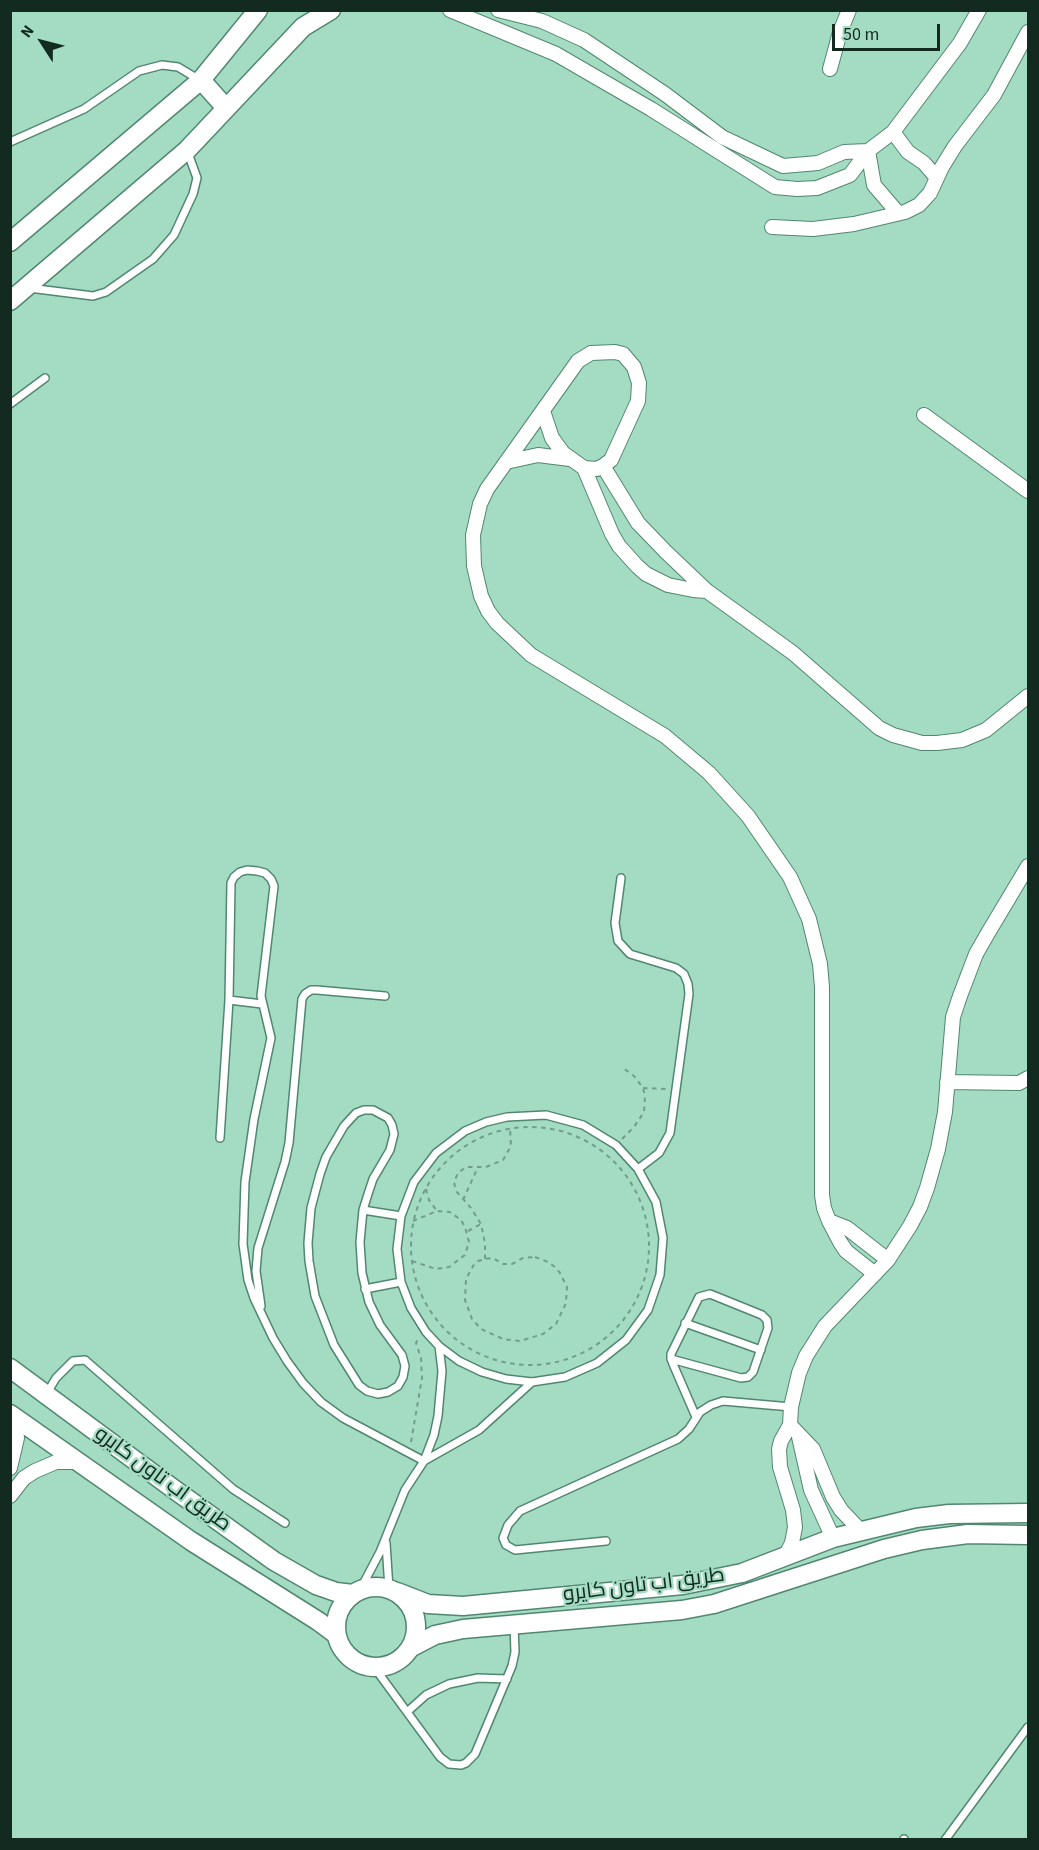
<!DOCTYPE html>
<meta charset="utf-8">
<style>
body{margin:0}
#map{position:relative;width:1039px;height:1850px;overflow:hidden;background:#a3dcc2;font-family:"Source Sans 3",sans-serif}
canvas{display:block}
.frame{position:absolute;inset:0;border:12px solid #132a21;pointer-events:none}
.north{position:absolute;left:12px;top:12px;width:60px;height:60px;-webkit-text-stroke:4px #a3dcc2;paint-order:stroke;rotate:306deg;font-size:16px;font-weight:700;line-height:24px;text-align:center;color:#132a21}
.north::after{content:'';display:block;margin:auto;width:21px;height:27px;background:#132a21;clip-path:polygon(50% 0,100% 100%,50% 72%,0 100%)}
.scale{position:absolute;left:832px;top:24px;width:108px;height:27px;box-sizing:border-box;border:3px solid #132a21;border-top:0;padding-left:8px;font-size:18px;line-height:21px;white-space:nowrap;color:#132a21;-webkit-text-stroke:4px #a3dcc2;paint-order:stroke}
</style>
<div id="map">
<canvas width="1039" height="1850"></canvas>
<div class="frame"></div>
<div class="north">N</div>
<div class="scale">50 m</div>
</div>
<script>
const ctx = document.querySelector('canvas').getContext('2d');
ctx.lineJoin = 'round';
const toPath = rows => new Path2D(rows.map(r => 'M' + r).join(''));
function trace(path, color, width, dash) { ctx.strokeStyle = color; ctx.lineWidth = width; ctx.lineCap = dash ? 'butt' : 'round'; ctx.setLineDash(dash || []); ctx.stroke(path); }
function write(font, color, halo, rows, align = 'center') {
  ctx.font = font + ' "Source Sans 3",Cairo,sans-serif'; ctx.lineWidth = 4.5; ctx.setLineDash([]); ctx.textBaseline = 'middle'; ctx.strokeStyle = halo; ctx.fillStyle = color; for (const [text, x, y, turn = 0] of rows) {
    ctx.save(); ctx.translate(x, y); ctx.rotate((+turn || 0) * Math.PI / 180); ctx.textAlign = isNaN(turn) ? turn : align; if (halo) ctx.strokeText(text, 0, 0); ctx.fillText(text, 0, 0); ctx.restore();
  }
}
const path = toPath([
 [643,1088,667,1089],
 '411 1246a119 119 0 1 1 238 0a119 119 0 1 1-238 0Z',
 [622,1139,634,1127,644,1112,645,1096,643,1088,634,1076,623,1068],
 [426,1189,429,1200,437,1211],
 [463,1200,478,1167],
 [468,1231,481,1224],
 [535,1257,548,1262,555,1267,560,1273,567,1287,566,1303,556,1324,543,1334,520,1341,503,1339,481,1329,472,1319,465,1300,466,1279,473,1266,478,1261,485,1259,493,1258,503,1264,512,1264,523,1258,535,1257],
 [485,1259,485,1243,481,1224,471,1208,456,1191,454,1182,458,1173,466,1167,486,1167,503,1160,511,1146,510,1128],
 [412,1261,436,1269,449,1267,465,1255,469,1242,465,1227,461,1220,450,1212,437,1211,413,1221],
 [411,1442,422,1378,421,1358,416,1343,419,1337]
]);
const service = toPath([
 [10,142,84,109,139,71,162,65,178,67,198,79],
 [29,288,93,296,106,292,153,259,174,235,193,194,197,178,188,153],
 [10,404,45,378],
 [621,878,615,923,618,941,630,954,676,968,684,974,688,984,689,994,670,1133,659,1153,638,1169],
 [229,1000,262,1004],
 [364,1110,373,1110,388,1118,392,1125,394,1134,390,1150,373,1179,368,1194,363,1210,360,1242,362,1273,369,1302,380,1325,402,1355,405,1366,403,1377,398,1386,388,1392,378,1394,367,1391,359,1385,334,1345,315,1296,309,1261,308,1243,311,1208,320,1174,326,1157,344,1126,356,1113,364,1110],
 [220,1138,229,1000,231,883,234,877,240,872,247,870,257,871,265,873,271,879,274,886,261,996,271,1038,254,1119,245,1182,243,1244,248,1280,254,1298,273,1338,287,1361,303,1383,321,1402,343,1418,424,1461],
 [363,1210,401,1216],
 [365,1289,401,1282],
 [261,1306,256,1271,258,1248,285,1162,289,1143,302,999,305,994,311,990,317,990,385,996],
 [685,1323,761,1350],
 [671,1359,741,1378,748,1377,753,1372,768,1328,767,1320,762,1315,710,1294,699,1297,671,1354,671,1359,673,1364,696,1417],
 [47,1393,56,1378,73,1361,85,1360,233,1489,285,1523],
 [424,1461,479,1430,532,1382],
 [606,1541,515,1550,506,1545,503,1538,508,1525,520,1511,678,1439,689,1429,700,1412,711,1405,723,1401,791,1407],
 [386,1543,389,1589],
 [360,1590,380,1552,405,1490,424,1461,434,1435,438,1416,442,1371,439,1346,426,1332,411,1308,401,1282,397,1249,401,1216,414,1182,436,1153,465,1131,486,1122,507,1117,546,1115,583,1125,616,1145,638,1169,656,1202,663,1238,660,1275,648,1310,626,1340,597,1363,565,1377,532,1382,506,1379,482,1372,459,1361,439,1346],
 [374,1667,440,1757,449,1764,461,1765,466,1763,475,1754,512,1666,515,1652,514,1625],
 [407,1712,426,1695,449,1684,478,1678,507,1679],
 [904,1840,904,1839],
 [945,1840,1028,1727]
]);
const minor = toPath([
 [450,10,556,54,651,109,775,187,797,189,817,188,850,175,868,151,893,132,960,43,979,10],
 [498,10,542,21,584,40,665,94,722,137,783,166,818,163,844,152,868,151],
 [830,69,840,32,849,10],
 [893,132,908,152,924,163,937,178],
 [868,151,874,185,898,213],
 [772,227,813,229,854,224,905,212,919,205,930,193,942,167,955,146,994,95,1028,32],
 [543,411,552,438,563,453,584,468,597,469,603,466,611,460,638,401,639,383,634,367,623,354,615,352,591,353,578,361,487,489,480,504,473,535,474,566,481,596,488,611,497,623,531,655,665,736,709,773,748,816,790,877,809,919,820,964,822,987,822,1195,824,1208,829,1221,840,1242,846,1251,875,1274],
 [924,415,1028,491],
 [506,462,538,455,570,459],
 [603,466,638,523,666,552,707,591,793,653,879,728,893,735,922,743,937,743,962,740,986,730,1028,696],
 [584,468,612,534,619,546,637,566,646,574,668,585,693,590,707,591],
 [947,1082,1019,1083,1028,1078],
 [829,1221,847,1228,888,1260],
 [790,1425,813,1449,833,1497,841,1510,860,1530],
 [799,1437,811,1490,833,1538],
 [10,1468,17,1438,15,1417],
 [10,1496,24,1478,35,1471,56,1462,79,1462],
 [785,1557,792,1543,795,1527,793,1510,780,1467,779,1449,781,1441,790,1425,791,1407,799,1373,806,1356,825,1326,888,1260,910,1226,920,1207,927,1188,938,1149,945,1112,953,1017,960,996,976,954,988,933,1028,866]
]);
const tertiary = toPath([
 [201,80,226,108],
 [10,242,201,80,258,10],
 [10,301,187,150,303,27,331,10],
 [10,1368,175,1490,274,1561,316,1585,336,1592,353,1594],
 [10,1414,191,1541,318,1621,337,1635],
 '336 1627a40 40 0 1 1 80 0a40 40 0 1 1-80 0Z',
 [397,1592,428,1604,463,1606,683,1585,742,1573,833,1538,916,1518,949,1514,1028,1513],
 [410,1648,435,1635,463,1629,682,1610,714,1604,884,1549,922,1540,968,1534,1028,1535]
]);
const streetNames = [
 ["طريق اب تاون كايرو",162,1480,36],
 ["طريق اب تاون كايرو",644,1586,-7]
];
trace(service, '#518770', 10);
trace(minor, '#518770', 16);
trace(tertiary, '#518770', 21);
trace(path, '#719e8a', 2, [4.5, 4.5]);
trace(service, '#fff', 7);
trace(minor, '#fff', 14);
trace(tertiary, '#fff', 18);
write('21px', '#132a21', '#a3dcc2', streetNames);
</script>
